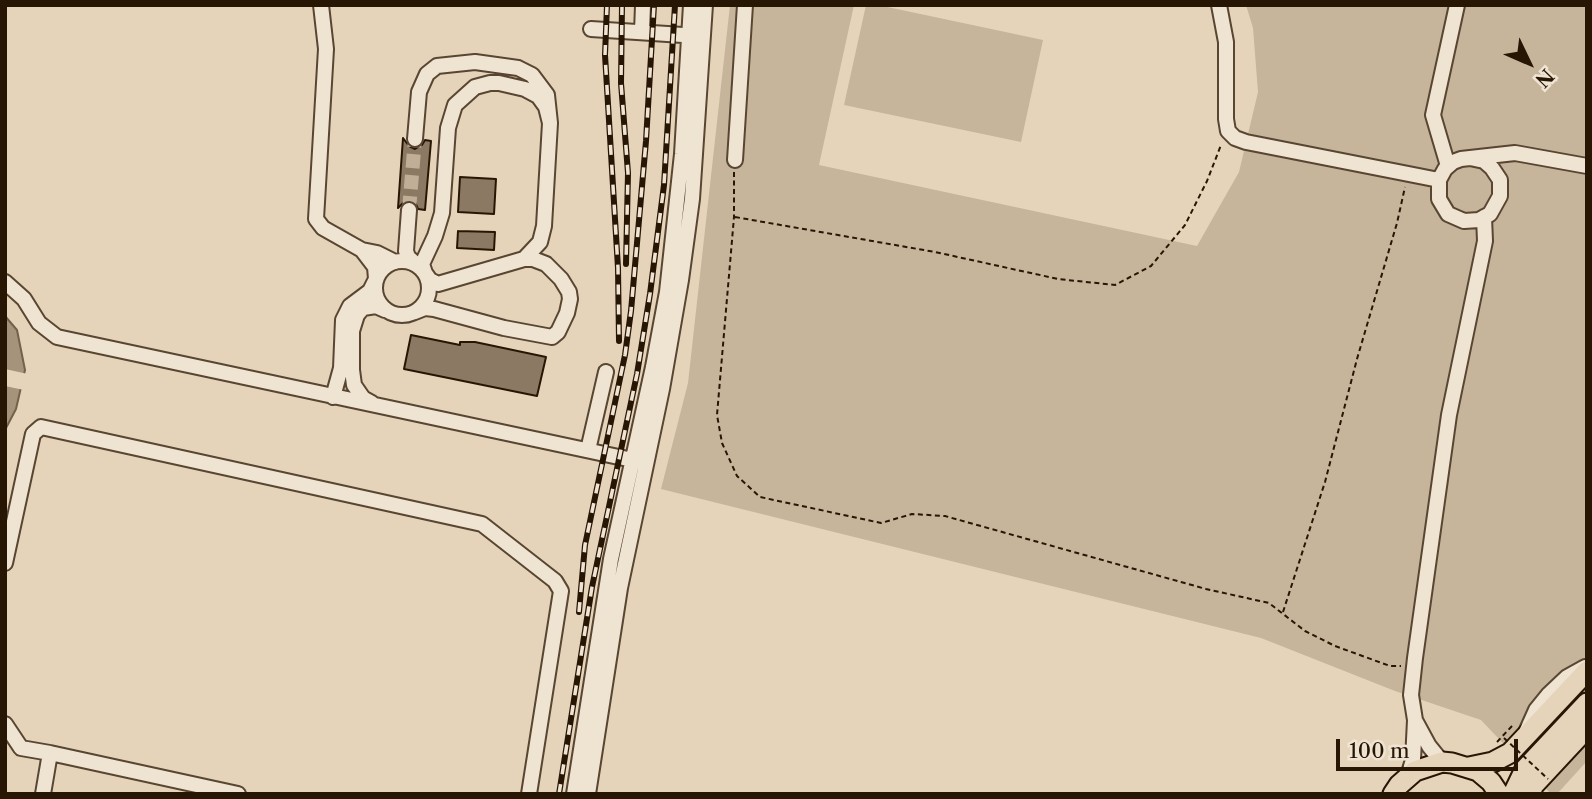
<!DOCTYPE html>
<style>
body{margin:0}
#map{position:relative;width:1592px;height:799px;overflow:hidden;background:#e6d4ba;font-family:"Libre Caslon Text",serif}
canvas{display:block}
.frame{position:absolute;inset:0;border:7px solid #281605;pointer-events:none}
.north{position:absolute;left:1494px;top:28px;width:70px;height:70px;-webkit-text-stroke:5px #efe3d2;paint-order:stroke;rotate:134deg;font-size:19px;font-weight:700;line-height:28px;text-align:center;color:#281605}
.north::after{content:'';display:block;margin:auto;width:24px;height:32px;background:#281605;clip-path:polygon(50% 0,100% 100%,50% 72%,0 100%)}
.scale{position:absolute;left:1336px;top:739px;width:182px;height:32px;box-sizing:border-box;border:4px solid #281605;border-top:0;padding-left:9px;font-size:21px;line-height:24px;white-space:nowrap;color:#281605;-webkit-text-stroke:5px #efe3d2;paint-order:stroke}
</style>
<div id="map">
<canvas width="1592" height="799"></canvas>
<div class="frame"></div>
<div class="north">N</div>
<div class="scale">100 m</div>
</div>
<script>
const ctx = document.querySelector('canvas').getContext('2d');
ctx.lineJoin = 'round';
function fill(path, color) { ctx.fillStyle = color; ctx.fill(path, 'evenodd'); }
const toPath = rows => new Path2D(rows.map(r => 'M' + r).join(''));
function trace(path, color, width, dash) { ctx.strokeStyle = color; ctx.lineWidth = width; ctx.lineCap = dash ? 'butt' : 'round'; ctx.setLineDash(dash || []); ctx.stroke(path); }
const green = toPath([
 [730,5,854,5,819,165,1197,246,1239,172,1258,92,1253,28,1246,5,1587,5,1587,761,1557,794,1551,794,1481,720,1395,691,1261,638,661,489,688,383],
 [866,5,878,5,1043,40,1021,142,844,105]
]);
const water = toPath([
 [5,316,17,330,25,370,16,409,5,430,5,316]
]);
const pier = toPath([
 [5,369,28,374,24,390,5,386]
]);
const building = toPath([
 [403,138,409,146,415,149,422,145,425,140,431,141,425,210,418,209,415,202,410,201,404,202,398,208,403,138],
 [460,177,496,179,494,214,458,212,460,177],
 [458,231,495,232,494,250,457,248,458,231],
 [411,335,460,345,460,342,475,342,546,357,537,396,404,369,411,335]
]);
const minorTunnel = toPath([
 [409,210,415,139]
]);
const path = toPath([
 [734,172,734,217,717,415,722,443,737,476,760,497,881,523,912,514,945,516,1206,589,1269,603,1305,631,1335,646,1390,666,1401,666],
 [735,217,935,252,1058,279,1115,285,1151,266,1185,225,1207,181,1221,145],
 [1283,612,1325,482,1357,359,1397,223,1405,187],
 [1497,742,1512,726]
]);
const minor = toPath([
 [321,5,326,49,316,219,323,228,362,250],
 [1219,5,1226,42,1226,119,1228,131,1235,138,1246,142,1439,180],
 [591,29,698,36],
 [642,32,643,5],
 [415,139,419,92,427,74,437,66,475,62,518,68,532,75,547,95,550,123,544,226,540,242,524,259,438,284,430,280,425,273,422,264,435,236,442,213,448,128,455,105,475,87,490,83,499,83,525,89,538,96,546,107,550,123],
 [1470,158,1484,161,1492,168,1500,180,1500,196,1490,214,1479,220,1464,221,1448,214,1439,199,1439,180,1445,169,1453,162,1461,159,1515,153,1587,166],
 [735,160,745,5],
 [1448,166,1433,115,1457,5],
 [409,210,406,251,408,257,418,266],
 '375 288a27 27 0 1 1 54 0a27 27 0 1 1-54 0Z',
 [5,282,24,299,39,323,57,337,642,462],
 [415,312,425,308,434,309,504,328,552,337,558,332,567,313,570,299,569,292,561,279,546,264,533,259,524,259],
 [333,397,341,368,343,320,350,306,370,291,376,279,375,267,362,250,377,253,395,262],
 [372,403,363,398,354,385,352,370,352,331,357,315,363,308,376,306,385,310],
 [588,450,606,372],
 [5,563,33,434,41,427,482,524,555,581,561,591,529,794],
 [1416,722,1429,746,1442,762],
 [5,724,21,748,50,753],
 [1527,730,1536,710,1549,694,1567,677,1585,667],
 [1408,776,1413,760,1415,720,1411,695,1415,658,1449,415,1485,241,1484,217],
 [43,794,50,753,238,794],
 [574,794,611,559,653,367,667,292,682,154,691,5],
 [588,794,620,588,662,389,681,280,692,199,705,5]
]);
const highway = toPath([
 [1469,767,1493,762,1510,753,1587,671],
 [1393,794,1399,785,1415,771,1442,762,1452,763,1478,771,1491,782,1499,794],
 [1513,794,1525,769,1587,703],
 [1531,794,1533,786,1587,728]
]);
const rail = toPath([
 [607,5,605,55,618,268,619,341],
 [622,5,621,83,628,173,626,264],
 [579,612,585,545,625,355,631,311,646,141,654,5],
 [559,794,592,587,637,374,650,294,664,185,675,5]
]);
const pathBridge = toPath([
 [1504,738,1548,779]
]);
fill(green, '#c6b49b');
fill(water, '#a5937c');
trace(water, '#73614c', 2);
fill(pier, '#e6d4ba');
fill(building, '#8b7963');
trace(building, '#281605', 2);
trace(minorTunnel, '#c0ae96', 14, [14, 7]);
trace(minor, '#584632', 18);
trace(highway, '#281605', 23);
trace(path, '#281605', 2, [5, 3.5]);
trace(minor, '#efe3d2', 14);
trace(highway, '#e6d4ba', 19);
trace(rail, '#281605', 6);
trace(rail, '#efe3d2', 3.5, [10]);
trace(pathBridge, '#281605', 2, [5, 3.5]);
</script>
